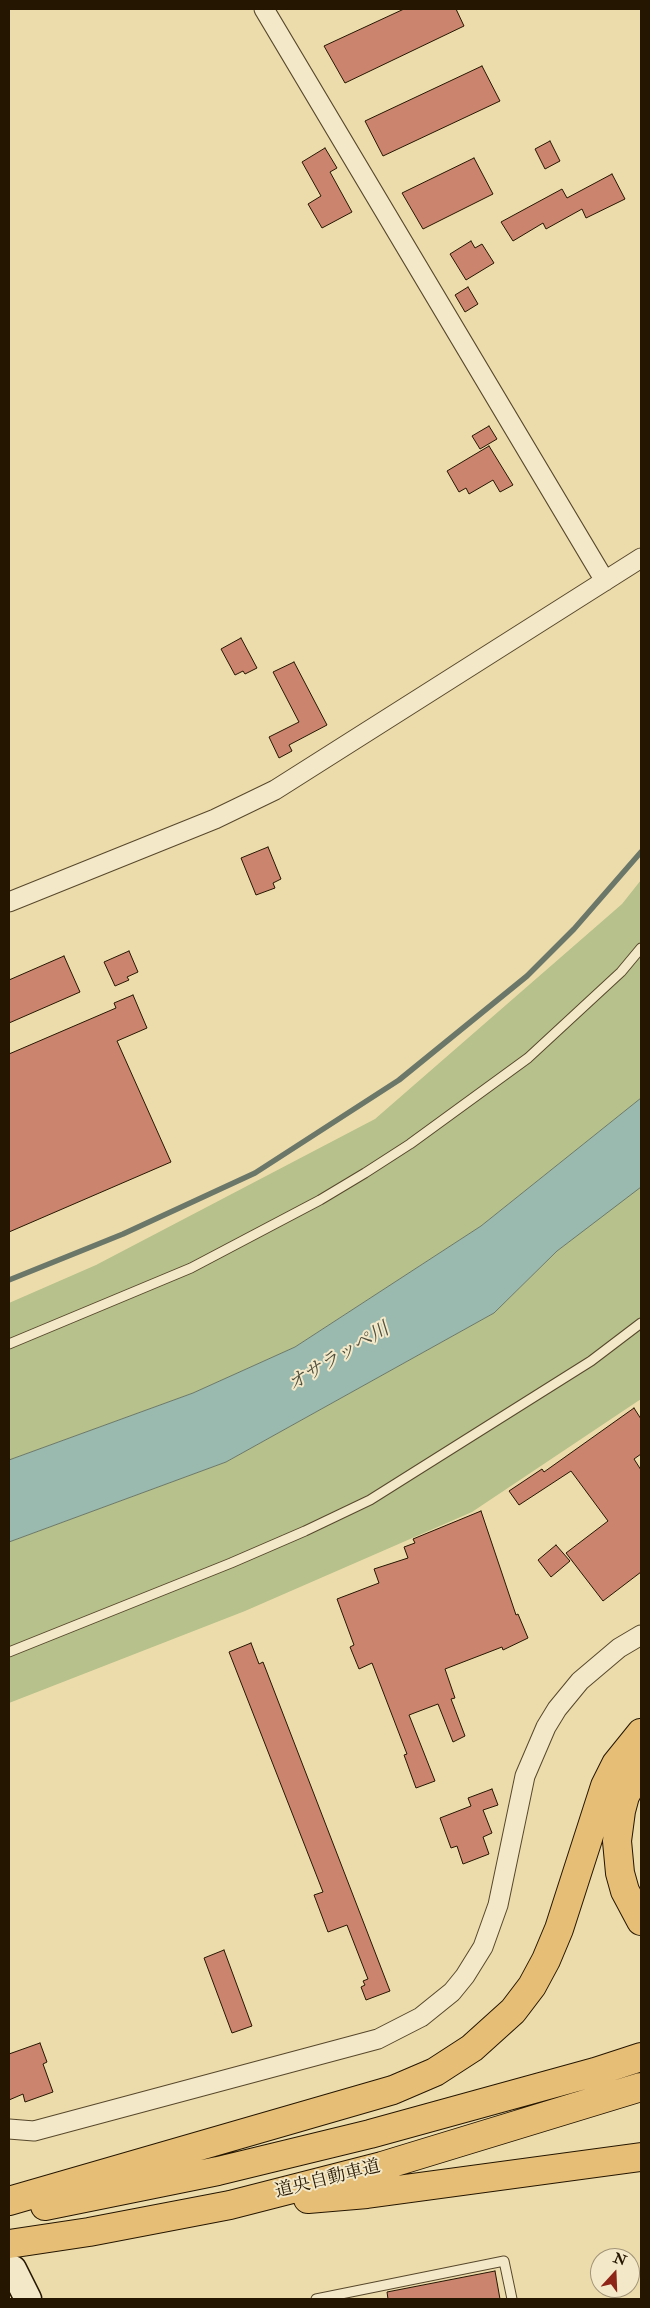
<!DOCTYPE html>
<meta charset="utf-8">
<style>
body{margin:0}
#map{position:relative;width:650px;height:2308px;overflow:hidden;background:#eddcab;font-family:"IM FELL Double Pica",serif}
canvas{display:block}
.frame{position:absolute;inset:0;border:10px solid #251601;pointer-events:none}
.north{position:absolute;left:590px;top:2248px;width:50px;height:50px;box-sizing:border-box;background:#f3e8c8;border:1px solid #a19478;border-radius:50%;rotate:20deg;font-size:14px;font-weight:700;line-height:20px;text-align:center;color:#251601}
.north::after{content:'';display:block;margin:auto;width:18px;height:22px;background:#8f2418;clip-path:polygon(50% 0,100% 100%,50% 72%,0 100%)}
</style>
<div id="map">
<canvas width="650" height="2308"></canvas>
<div class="frame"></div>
<div class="north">N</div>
</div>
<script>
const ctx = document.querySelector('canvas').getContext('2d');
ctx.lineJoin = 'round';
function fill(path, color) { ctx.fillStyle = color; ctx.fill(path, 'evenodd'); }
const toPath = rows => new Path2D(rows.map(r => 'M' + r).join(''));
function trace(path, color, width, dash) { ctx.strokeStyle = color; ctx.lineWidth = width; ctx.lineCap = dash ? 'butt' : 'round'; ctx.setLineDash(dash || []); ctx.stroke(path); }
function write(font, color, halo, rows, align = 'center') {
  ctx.font = font + ' "IM FELL Double Pica","Noto Serif JP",serif'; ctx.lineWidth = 4; ctx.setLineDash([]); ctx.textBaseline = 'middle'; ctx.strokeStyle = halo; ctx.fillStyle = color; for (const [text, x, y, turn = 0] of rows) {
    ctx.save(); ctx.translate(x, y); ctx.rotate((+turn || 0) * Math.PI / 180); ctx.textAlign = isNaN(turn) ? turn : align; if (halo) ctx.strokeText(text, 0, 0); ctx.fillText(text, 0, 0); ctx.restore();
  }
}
const green = toPath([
 [641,880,641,1098,481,1226,295,1347,193,1393,9,1460,9,1303,96,1265,375,1119,622,904],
 [641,1186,641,1399,472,1512,245,1611,9,1703,9,1542,226,1462,494,1313,557,1251]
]);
const water = toPath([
 [641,1098,641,1187,557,1251,494,1313,226,1462,9,1542,9,1460,193,1393,295,1347,481,1226,641,1098]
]);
const stream = toPath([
 [9,1280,123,1234,255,1173,399,1080,527,976,574,929,641,852]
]);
const building = toPath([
 [404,9,456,9,464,26,345,83,324,46,404,9],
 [482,66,500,101,383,156,365,121,482,66],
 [550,141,560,161,545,169,535,149,550,141],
 [325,148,337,168,330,172,352,212,322,228,308,204,321,196,302,162,325,148],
 [474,158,493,194,423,229,402,193,474,158],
 [612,174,625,199,586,218,582,209,546,229,543,223,513,241,501,222,562,189,567,198,612,174],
 [471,241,475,248,482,244,494,263,466,280,450,254,471,241],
 [468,287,478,304,465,312,455,295,468,287],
 [489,426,497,439,480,449,472,436,489,426],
 [489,446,513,485,500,492,493,480,469,494,466,488,459,492,447,471,489,446],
 [241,638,257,668,245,674,243,671,235,675,221,649,241,638],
 [294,662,327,725,289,745,292,751,279,758,269,737,299,722,273,672,294,662],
 [268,847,281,879,273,883,275,888,256,895,241,858,268,847],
 [129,951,138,972,127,977,129,980,115,986,104,962,129,951],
 [64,956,80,992,9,1023,9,980,64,956],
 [133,995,147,1028,117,1041,171,1162,9,1232,9,1054,116,1008,114,1003,133,995],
 [634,1408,641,1419,641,1454,634,1459,641,1470,641,1572,603,1601,566,1553,608,1521,571,1471,519,1505,509,1491,542,1469,544,1472,634,1408],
 [481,1511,516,1615,518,1614,528,1638,503,1650,502,1647,445,1669,455,1698,451,1699,465,1736,453,1742,438,1704,409,1715,435,1781,416,1788,404,1755,407,1754,372,1663,359,1669,350,1647,354,1645,337,1599,379,1583,374,1569,408,1558,404,1547,415,1543,413,1539,481,1511],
 [556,1545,570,1561,551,1577,538,1560,556,1545],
 [251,1643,259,1664,263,1662,390,1991,366,2000,361,1987,365,1985,363,1981,368,1979,347,1925,328,1932,314,1895,323,1892,229,1652,251,1643],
 [492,1789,498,1805,483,1810,492,1833,483,1837,489,1854,463,1864,457,1846,451,1848,440,1818,471,1806,468,1798,492,1789],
 [224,1950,252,2026,232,2033,204,1958,224,1950],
 [40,2043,47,2062,43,2064,53,2092,25,2102,23,2094,9,2100,9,2054,40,2043],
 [495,2271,500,2299,388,2299,387,2292,495,2271]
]);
const lane = toPath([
 [9,1344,191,1268,320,1200,365,1173,410,1144,528,1058,621,972,641,948],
 [9,1652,231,1563,305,1531,370,1500,591,1361,641,1323],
 [316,2299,504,2261,512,2299]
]);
const street = toPath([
 [264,9,605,581],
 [9,902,215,819,275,790,641,558],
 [9,2129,34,2131,378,2039,421,2017,452,1992,465,1976,483,1947,498,1905,525,1776,546,1727,557,1709,580,1681,619,1648,641,1635]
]);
const secondary = toPath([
 [13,2269,28,2299]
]);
const highway = toPath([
 [641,1766,625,1796,621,1811,617,1841,620,1873,625,1891,641,1921],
 [308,2199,367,2194,641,2157],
 [9,2201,393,2090,435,2072,472,2048,513,2011,532,1986,546,1960,559,1929,605,1786,616,1764,641,1733],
 [45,2206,218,2171,370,2134,595,2072,641,2057],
 [9,2244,89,2232,230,2205,382,2166,641,2087]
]);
const streetNames = [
 ["道央自動車道",328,2180,-14]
];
const waterNames = [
 ["オサラッペ川",339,1358,-31]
];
fill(green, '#b6c18b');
fill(water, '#9abaaf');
trace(water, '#6b7869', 1);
trace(stream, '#6b7869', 5.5);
fill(building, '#cb846d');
trace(building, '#251601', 1);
trace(lane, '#57482c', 11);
trace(street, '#57482c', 21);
trace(secondary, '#251601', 29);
trace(highway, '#251601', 30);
trace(lane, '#f3e8c8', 9);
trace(street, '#f3e8c8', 19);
trace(secondary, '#f3e8c8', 26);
trace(highway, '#e6be76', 28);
write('18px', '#251601', '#f3e8c8', streetNames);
write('italic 19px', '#4e4f3e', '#f3e8c8', waterNames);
</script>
